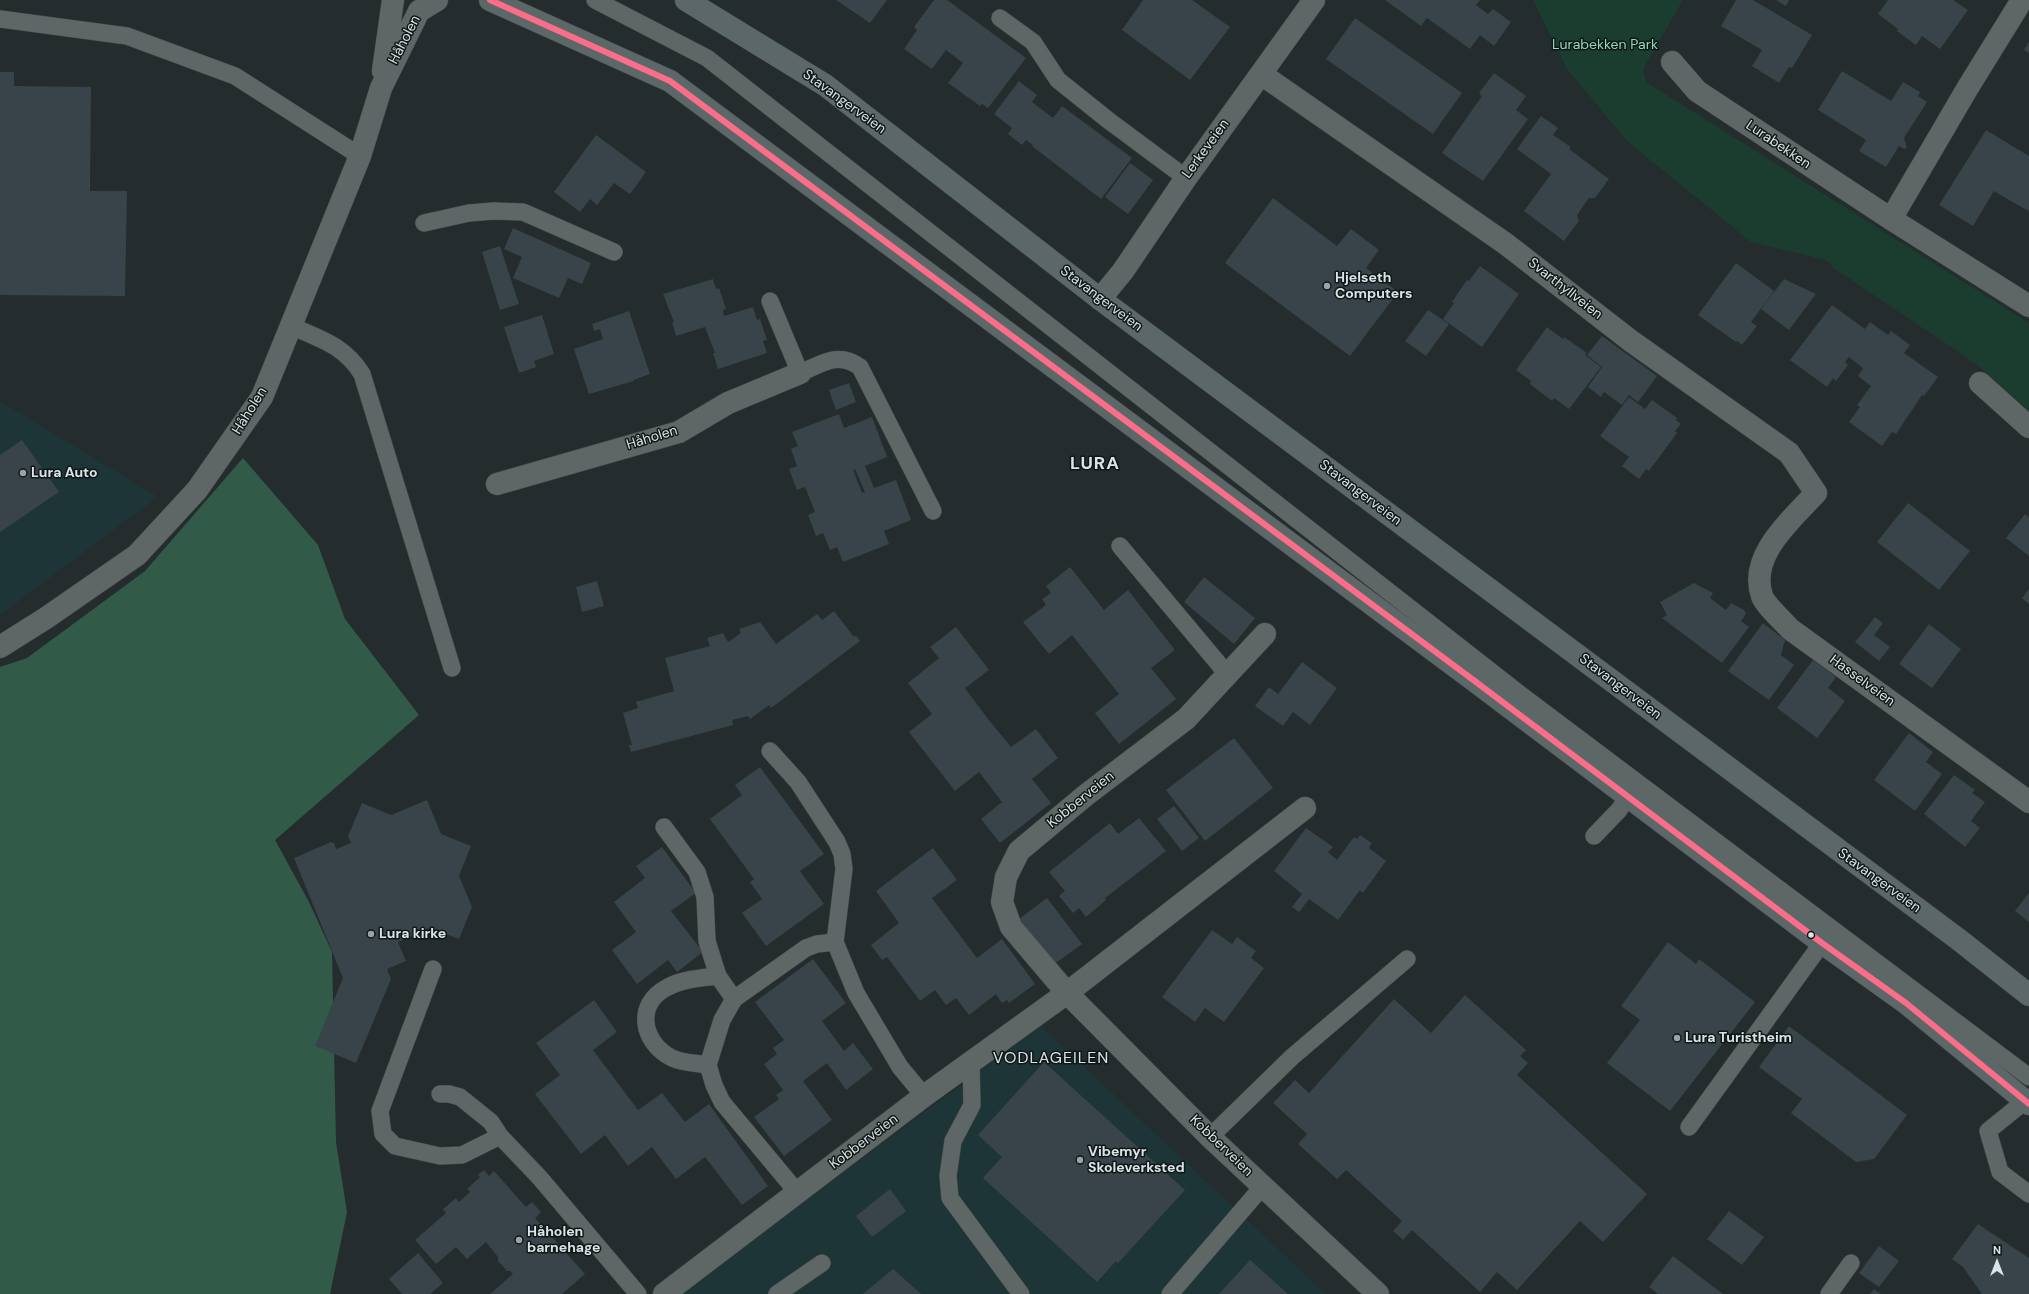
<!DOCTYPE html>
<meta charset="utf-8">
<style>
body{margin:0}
#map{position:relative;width:2029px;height:1294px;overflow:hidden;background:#242c2e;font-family:"DM Sans",sans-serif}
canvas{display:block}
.north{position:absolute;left:1977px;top:1242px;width:40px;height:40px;-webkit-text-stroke:3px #0f1617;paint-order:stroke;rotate:0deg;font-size:11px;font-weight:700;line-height:16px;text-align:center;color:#dae4e6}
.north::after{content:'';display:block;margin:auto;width:14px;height:18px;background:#dae4e6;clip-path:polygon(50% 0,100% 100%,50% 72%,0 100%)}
</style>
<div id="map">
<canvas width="2029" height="1294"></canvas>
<div class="north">N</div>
</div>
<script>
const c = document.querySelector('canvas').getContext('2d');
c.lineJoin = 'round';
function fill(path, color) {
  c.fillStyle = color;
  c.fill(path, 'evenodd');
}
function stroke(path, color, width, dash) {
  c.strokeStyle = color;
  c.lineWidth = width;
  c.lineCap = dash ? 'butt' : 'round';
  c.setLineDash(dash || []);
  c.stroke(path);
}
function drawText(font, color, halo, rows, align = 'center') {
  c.font = font + ' "DM Sans",sans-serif';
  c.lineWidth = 3;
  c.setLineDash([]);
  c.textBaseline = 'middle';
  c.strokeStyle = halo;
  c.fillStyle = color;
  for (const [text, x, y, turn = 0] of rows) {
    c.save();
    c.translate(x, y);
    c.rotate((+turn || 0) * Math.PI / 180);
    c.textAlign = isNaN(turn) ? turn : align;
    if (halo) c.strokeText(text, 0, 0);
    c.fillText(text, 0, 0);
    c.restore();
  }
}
fill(new Path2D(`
 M0,401L158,497L0,615Z
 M1041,1026L1326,1294H679Z`), '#1e3538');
fill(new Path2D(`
 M1533,0H1683L1643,69L1646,82L2029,323V411L1976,364L1832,267L1831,264L1826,260L1751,242L1627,141L1567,69Z`), '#1a3d2f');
fill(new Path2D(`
 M243,458L318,545L345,619L419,715L275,840L309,902L332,952L336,1142L347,1212L330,1294H0V667L27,658L145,571Z`), '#325a49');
fill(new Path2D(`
 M836,0H887L870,23Z
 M934,0H947L1026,58L988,108L982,104L980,106L948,83L963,63L946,50L932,69L904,49L917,30L914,27Z
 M1143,0H1192L1230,27L1190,80L1122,30Z
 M1385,0H1480L1476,5L1488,14L1493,9L1511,22L1494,46L1480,35L1470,49L1427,18L1421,26Z
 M1736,0H1753L1812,35L1792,68L1789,67L1779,83L1752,66L1762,50L1721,26Z
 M1776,0H1789L1786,6Z
 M1888,0H1953L1968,10L1940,49L1922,36L1916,45L1897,31L1898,29L1878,14Z
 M1355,18L1462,93L1433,134L1326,59Z
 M2029,42V53L2024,50Z
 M1842,71L1891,101L1903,82L1920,92L1918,96L1927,102L1904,138L1907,148L1904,149L1899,146L1886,167L1859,151L1866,140L1818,110Z
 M0,72H14V86L91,87L90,191H127L125,296L0,295Z
 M1494,73L1526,96L1516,110L1528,119L1483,181L1442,153L1482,96L1479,93Z
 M1019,81L1037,95L1032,102L1053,118L1062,106L1132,158L1101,199L1032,146L1033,145L1026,140L1022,145L1008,134L1012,128L994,114Z
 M1541,116L1558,128L1553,135L1571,147L1569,149L1609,179L1595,198H1589L1577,215L1579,221L1564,241L1524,211L1551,174L1517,149Z
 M1986,130L2029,156V210L2028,211L1994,191L1973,226L1939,205Z
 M596,135L646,172L630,194L614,183L597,205L590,199L580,212L554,192Z
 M1130,163L1153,180L1128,214L1105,197Z
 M1273,198L1337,246L1351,229L1379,250L1366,268L1398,292L1350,356L1225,263Z
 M513,228L591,263L582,284L568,278L559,298L513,278L522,257L504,249Z
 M500,246L519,304L500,310L482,252Z
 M1736,263L1774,291L1751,322L1757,326L1742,345L1737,341L1736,342L1698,315Z
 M1480,266L1519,294L1482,347L1443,319L1454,303L1452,302L1467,280L1469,281Z
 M713,279L716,289L719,288L726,309L723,310L724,316L753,307L757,320L760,319L767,340L763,341L767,353L718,369L713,353H715L705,327L676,336L672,322H674L663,294Z
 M1784,279L1816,294L1789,330L1761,309Z
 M1832,305L1865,329L1870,322L1888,335L1891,331L1910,345L1904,353L1938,377L1924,396L1922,395L1896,434L1892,432L1882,446L1849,422L1860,407L1857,405L1871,386L1858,376L1863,368L1849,357L1845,362L1848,365L1836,381L1833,378L1827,387L1790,360Z
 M1428,310L1449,324L1426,356L1405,341Z
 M629,311L650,374L633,380L634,381L589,394L574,349L603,339L600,329L594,331L592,324Z
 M542,315L554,354L534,361L536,367L519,373L504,327Z
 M1547,327L1563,339L1564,337L1587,353L1585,355L1601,367L1569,409L1554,398L1552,401L1530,384L1531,381L1516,370Z
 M1602,336L1657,376L1638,402L1629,395L1622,405L1604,392L1601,397L1588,387L1602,367L1587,355Z
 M849,383L856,402L836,410L829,390Z
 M1629,397L1645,409L1652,400L1677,418L1676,420L1681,424L1675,431L1677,433L1649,471L1646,469L1639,479L1622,466L1629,457L1600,436Z
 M839,414L844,428L872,417L887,457L865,466L874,488L896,480L911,520L884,531L889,544L843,562L837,547L830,550L823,533L816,536L808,515L815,512L805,487L797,490L789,469L797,466L791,449L798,446L792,432ZM855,469L865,492L862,493L853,470Z
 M22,440L59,492L0,532V455Z
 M1908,503L1970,551L1939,590L1877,542Z
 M2025,514L2029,517V556L2006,538Z
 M1070,567L1104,610L1128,590L1175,650L1151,668L1176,699L1119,744L1095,713L1119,694L1072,635L1049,654L1023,622L1046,605L1042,599L1051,593L1046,586Z
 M1204,577L1255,618L1234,644L1184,602Z
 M597,581L604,606L582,612L576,587Z
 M1694,583L1713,593L1710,598L1726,610L1731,603L1744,610L1746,614L1741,621L1749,627L1722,663L1662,618L1667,615L1660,602Z
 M2029,589V604L2022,598Z
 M834,611L854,637L856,636L860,641L771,708L769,705L750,719L748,716L732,720L733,725L631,752L629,745H632L623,713L638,708L636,702L674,691L665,658L710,646L707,638L723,633L728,642L741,633L739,629L760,622L776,644L817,614L822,620Z
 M1875,617L1883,623L1874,635L1890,647L1879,661L1855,642Z
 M1763,623L1785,640L1781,655L1794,665L1769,700L1728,671Z
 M1929,624L1961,649L1932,688L1899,664Z
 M956,627L989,670L965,688L988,719L1011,747L1036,729L1058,758L1032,779L1051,803L1000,843L981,819L1002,802L979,772L955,791L909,732L932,714L908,683L939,658L930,647Z
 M1813,660L1836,677L1828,688L1845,701L1817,738L1777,708Z
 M1302,662L1337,688L1310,725L1293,712L1283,726L1255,706L1269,687L1278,694Z
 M1909,733L1933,752L1926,762L1942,774L1915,811L1874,780Z
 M1234,738L1273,788L1205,841L1166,790Z
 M760,767L824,854L800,871L824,904L766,946L742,913L762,899L750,882L754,879L710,819L742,795L735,785Z
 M1954,775L1975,790L1972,793L1985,802L1971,821L1980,828L1965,847L1924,814Z
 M427,800L441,834L471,846L459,876L472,907L459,939L430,928L398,942L406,961L387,969L391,979L356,1063L315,1046L343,978L294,858L331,842L334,843L336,849L351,843L348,836L362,803L391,815Z
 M1174,806L1199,838L1182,851L1157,819Z
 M1139,818L1166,851L1105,898L1106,900L1086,917L1079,908L1073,913L1059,896L1065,891L1049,872L1110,823L1118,834Z
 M1306,828L1333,847L1328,852L1337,860L1354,837L1357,839L1360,835L1372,843L1369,848L1386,861L1363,893L1360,890L1338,920L1309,899L1299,912L1292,907L1302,894L1274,871Z
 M662,847L696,893L671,911L703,952L677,972L668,960L637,984L612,950L636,932L614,902L645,878L636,866Z
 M933,848L957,880L932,898L977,958L1002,939L1035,984L1009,1003L1007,1000L1002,1003L996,994L969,1015L956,998L946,1005L935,990L920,1001L887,957L882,960L871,945L899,923L876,891Z
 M2029,893V922L2015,911Z
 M1047,898L1082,944L1053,965L1019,919Z
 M1212,930L1232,944L1237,937L1256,951L1251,958L1264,968L1224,1022L1205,1008L1195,1022L1162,997Z
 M1668,942L1696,964L1699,959L1755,1002L1670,1111L1607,1063L1640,1020L1621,1006Z
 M813,959L846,1003L822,1021L844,1051L853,1043L873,1069L846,1090L827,1063L803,1081L832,1120L784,1156L754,1117L779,1099L776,1095L783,1090L764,1064L777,1054L773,1048L784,1040L755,1002Z
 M1465,995L1526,1050L1520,1056L1528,1063L1517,1075L1647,1194L1603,1242L1580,1221L1517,1290L1497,1272L1480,1292L1412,1230L1403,1240L1393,1231L1402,1221L1346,1170L1337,1179L1298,1144L1307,1134L1273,1103L1295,1080L1309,1093L1394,999L1431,1033Z
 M594,1000L617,1032L593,1050L638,1110L662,1093L685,1122L709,1104L768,1186L742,1205L705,1157L676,1179L652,1147L628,1166L605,1135L581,1154L535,1094L560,1075L536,1043Z
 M1789,1026L1907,1115L1874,1159L1856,1162L1791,1113L1802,1099L1759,1067Z
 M1044,1062L1185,1190L1118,1263L1116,1261L1097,1282L983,1178L1002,1157L978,1135Z
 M484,1170L489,1176L494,1171L526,1207L532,1202L541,1212L535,1218L585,1274L562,1294H490L513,1274L510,1271H507L498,1261V1257L486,1242L467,1259L456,1247L436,1264L415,1240L446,1213L443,1209L456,1198L459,1202L470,1192L467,1189L480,1177L478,1175Z
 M890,1189L906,1211L872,1237L856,1216Z
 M1729,1211L1764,1237L1742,1265L1707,1239Z
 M1978,1224L2029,1258V1294H1982L1963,1267L1952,1259Z
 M1879,1246L1899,1261L1879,1287L1859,1273Z
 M418,1253L443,1283L430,1294H402L389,1279Z
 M1673,1256L1723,1294H1658L1649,1287Z
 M1250,1260L1288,1294H1219Z
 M893,1269L921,1294H863Z
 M1874,1289L1881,1294H1870Z`), '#384449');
const service = new Path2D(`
 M595,0L707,58L1521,695L2029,1077
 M1000,18L1033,42L1058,80L1108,120L1186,178
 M0,19L127,36L235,76L360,156
 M424,223L469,213L494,211L523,212L614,252
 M770,301L800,373C822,364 838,351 860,367L933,511
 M291,326C320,339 344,345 362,374L452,668
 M1120,546L1228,675
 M770,751L798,782L837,842L842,854L844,869L835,942L856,993L900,1067L924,1096
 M664,827L697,872L705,897L707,941L718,976L734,999
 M1594,836L1619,810L1628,796
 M433,969L380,1111L383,1134L395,1146L440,1156L462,1155L500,1136
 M971,1063L972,1105L953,1141L948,1176L950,1198L1021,1294
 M708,1065C697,1063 682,1063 672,1058C642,1043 634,1004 668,987C683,979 701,978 718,976
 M440,1094H449L460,1097L491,1122L500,1136L540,1178L638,1294
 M2025,1101L1988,1131L2000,1172L2029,1194
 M1689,1127L1822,943
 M1210,1137L1292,1057L1407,959
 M797,1192L722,1102L714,1085L708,1065L722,1020L734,999L806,948L817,944L835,942
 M777,1294L822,1263
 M1170,1294L1263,1186
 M1829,1294L1851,1263`);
const minor = new Path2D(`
 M1672,62L1697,91L1891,219L2029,306
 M383,71L393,0
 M1261,74L1506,244L1631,341L1789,453L1816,493C1791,520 1748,556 1762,596C1765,605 1783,621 1790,629L2029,802
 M1891,219L1967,89L2022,0
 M1100,299L1123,271L1186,178L1314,0
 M1980,383L2029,427
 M497,484L679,432L728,403L800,373
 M1265,634L1186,719L1086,795L1019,851L1006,877L1002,902L1011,927L1067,993L1210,1137L1378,1294
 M0,647L46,618L137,555L197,490L262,397L360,156L381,88L419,11L437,0
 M664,1294L924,1096L1067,993L1305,808`);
const primary = new Path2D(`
 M490,0L670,81L1476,682L1822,943L1906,1003L2029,1104
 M686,0L825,85L1100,299L1958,939L2029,995`);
stroke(service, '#42494b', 18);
stroke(minor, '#42494b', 23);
stroke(primary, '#42494b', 23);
stroke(service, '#5e6765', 17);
stroke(minor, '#5e6765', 22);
stroke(primary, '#5c6867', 22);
stroke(new Path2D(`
 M490,0L670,81L1476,682L1822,943L1906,1003L2029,1104`), '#fb6d88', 6);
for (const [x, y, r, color] of [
 [1327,286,4,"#9aa4a6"],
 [23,473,4,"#9aa4a6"],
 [371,934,4,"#9aa4a6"],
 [1811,935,3.5,"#dae4e6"],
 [1677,1038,4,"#9aa4a6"],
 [1080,1160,4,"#9aa4a6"],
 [519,1240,4,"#9aa4a6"]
]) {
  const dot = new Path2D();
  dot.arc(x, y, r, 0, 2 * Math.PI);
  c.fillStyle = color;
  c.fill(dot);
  stroke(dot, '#0f1617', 1.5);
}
drawText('14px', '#dae4e6', '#0f1617', [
 ["Håholen",405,40,-63],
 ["Stavangerveien",844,102,36],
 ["Lurabekken",1778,145,34],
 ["Lerkeveien",1206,149,-54],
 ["Svarthyllveien",1565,289,38],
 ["Stavangerveien",1101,299,37],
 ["Håholen",250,411,-58],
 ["Håholen",652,438,-17],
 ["Stavangerveien",1360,493,37],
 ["Hasselveien",1862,681,36],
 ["Stavangerveien",1620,687,37],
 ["Kobberveien",1081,800,-39],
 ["Stavangerveien",1879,881,36],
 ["Kobberveien",864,1142,-37],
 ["Kobberveien",1221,1146,44]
]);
drawText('14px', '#90dbb8', '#0f1617', [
 ["Lurabekken Park",1605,45]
]);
drawText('bold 14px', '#dae4e6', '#0f1617', [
 ["Hjelseth",1335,278],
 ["Computers",1335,294],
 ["Lura Auto",31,473],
 ["Lura kirke",379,934],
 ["Lura Turistheim",1685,1038],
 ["Vibemyr",1088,1152],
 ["Skoleverksted",1088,1168],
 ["Håholen",527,1232],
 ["barnehage",527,1248]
], 'left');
c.letterSpacing = '1px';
drawText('16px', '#dae4e6', '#0f1617', [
 ["VODLAGEILEN",1051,1059]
]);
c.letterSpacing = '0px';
c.letterSpacing = '1px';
drawText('bold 18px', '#dae4e6', '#0f1617', [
 ["LURA",1095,464]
]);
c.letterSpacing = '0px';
</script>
